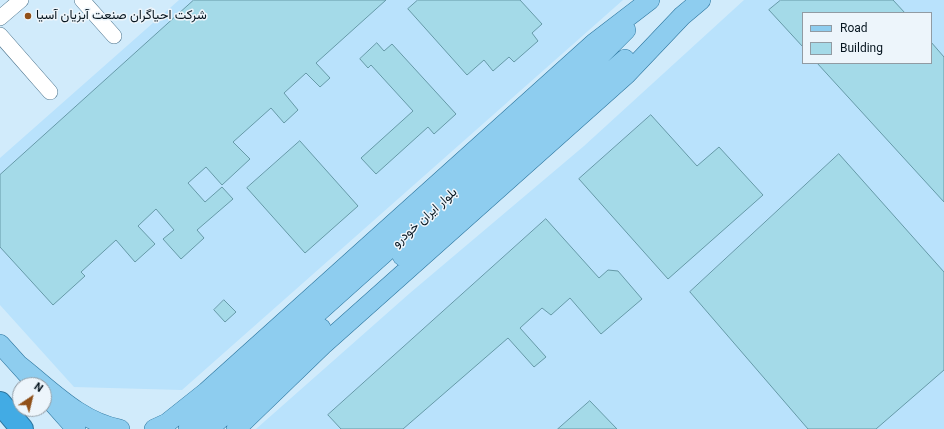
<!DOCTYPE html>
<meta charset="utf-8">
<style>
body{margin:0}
#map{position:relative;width:944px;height:429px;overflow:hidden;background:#d1ebfb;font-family:Roboto,sans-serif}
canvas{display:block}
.legend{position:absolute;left:802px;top:12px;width:130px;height:52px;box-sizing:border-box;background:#edf5fb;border:1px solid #919ba3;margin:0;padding:5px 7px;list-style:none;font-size:12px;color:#06151f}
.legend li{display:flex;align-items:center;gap:8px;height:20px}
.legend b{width:20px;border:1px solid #919ba3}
.north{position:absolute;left:12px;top:377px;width:40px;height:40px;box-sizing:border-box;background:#edf5fb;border:1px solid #919ba3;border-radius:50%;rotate:35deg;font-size:11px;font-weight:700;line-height:16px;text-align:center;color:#06151f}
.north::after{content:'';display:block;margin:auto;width:14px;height:18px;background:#905019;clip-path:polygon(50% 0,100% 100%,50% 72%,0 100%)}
</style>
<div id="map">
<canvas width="944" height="429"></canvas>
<ul class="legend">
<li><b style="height:5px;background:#8ecdef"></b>Road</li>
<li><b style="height:11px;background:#a4dae8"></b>Building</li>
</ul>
<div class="north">N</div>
</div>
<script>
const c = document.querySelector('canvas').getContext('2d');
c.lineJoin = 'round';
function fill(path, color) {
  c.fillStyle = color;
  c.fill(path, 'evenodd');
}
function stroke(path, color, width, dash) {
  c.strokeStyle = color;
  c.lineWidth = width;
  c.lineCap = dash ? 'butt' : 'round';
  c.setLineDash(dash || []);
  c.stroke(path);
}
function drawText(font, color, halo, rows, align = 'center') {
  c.font = font + ' Roboto,Vazirmatn,sans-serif';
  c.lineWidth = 3;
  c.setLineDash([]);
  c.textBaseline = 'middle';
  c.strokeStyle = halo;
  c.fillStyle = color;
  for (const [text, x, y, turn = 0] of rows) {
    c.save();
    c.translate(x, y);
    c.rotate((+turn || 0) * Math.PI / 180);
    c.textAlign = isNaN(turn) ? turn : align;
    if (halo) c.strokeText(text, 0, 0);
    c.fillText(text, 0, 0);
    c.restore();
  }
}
fill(new Path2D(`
 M179,0H623L182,390L74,387L0,305V158Z
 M744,0H944V429H256L410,293L584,146ZM803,13H931V63H803Z`), '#b9e2fc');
const building = new Path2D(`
 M194,0H386L316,63L330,78L320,87L306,73L284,93L298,110L284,123L271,108L233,142L250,159L222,185L206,167L188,183L205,202L222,187L233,199L197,230L204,238L181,259L163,239L174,230L156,209L138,226L155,244L135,262L116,240L81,272L85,276L53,305L0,247V175Z
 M418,0H520L542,24L532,33L538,41L514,62L509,57L493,71L484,60L467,75L408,9Z
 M781,0H893L905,13H803V47L769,10Z
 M931,42L944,57V202L817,63H931Z
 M377,43L384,51L392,44L456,114L434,134L428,127L376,174L361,158L413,111L371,65L368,68L360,59Z
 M651,115L697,166L719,147L763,195L668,279L579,179Z
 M300,141L358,206L305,253L247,188Z
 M839,154L944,272V370L876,429H808L690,292Z
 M546,219L599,278L608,270L618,271L642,299L601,334L570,298L551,315L542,308L520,328L546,357L534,367L508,338L403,429H341L328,415Z
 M224,300L236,312L225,322L214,310Z
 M590,401L617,429H558Z`);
fill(building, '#a4dae8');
stroke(building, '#669aa8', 1);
const minor = new Path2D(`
 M82,0L114,36
 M0,18L21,0
 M0,35L50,92`);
const major = new Path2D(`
 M402,256L625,59
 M0,344L27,374
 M19,365C50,389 80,422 120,429
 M53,403L76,429
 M154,429L167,423L206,392L594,43L650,0
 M188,429L561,95L626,30
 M209,429L321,328
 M236,429L323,345L626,75L682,16L701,0`);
const highway = new Path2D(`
 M0,403L22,429`);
stroke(minor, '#4b738c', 16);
stroke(major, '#2d769f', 20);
stroke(highway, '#2d769f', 24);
stroke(minor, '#fff', 15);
stroke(major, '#8ecdef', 19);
stroke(highway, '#42abe4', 22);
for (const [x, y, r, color] of [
 [28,16,4,"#905019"]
]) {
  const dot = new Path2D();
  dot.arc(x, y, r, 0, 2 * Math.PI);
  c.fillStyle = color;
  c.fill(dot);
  stroke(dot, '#edf5fb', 1.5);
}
drawText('13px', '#06151f', '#edf5fb', [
 ["شرکت احیاگران صنعت آبزیان آسیا",36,16]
], 'left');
drawText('13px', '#06151f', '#edf5fb', [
 ["بلوار ایران خودرو",425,218,-42]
]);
</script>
